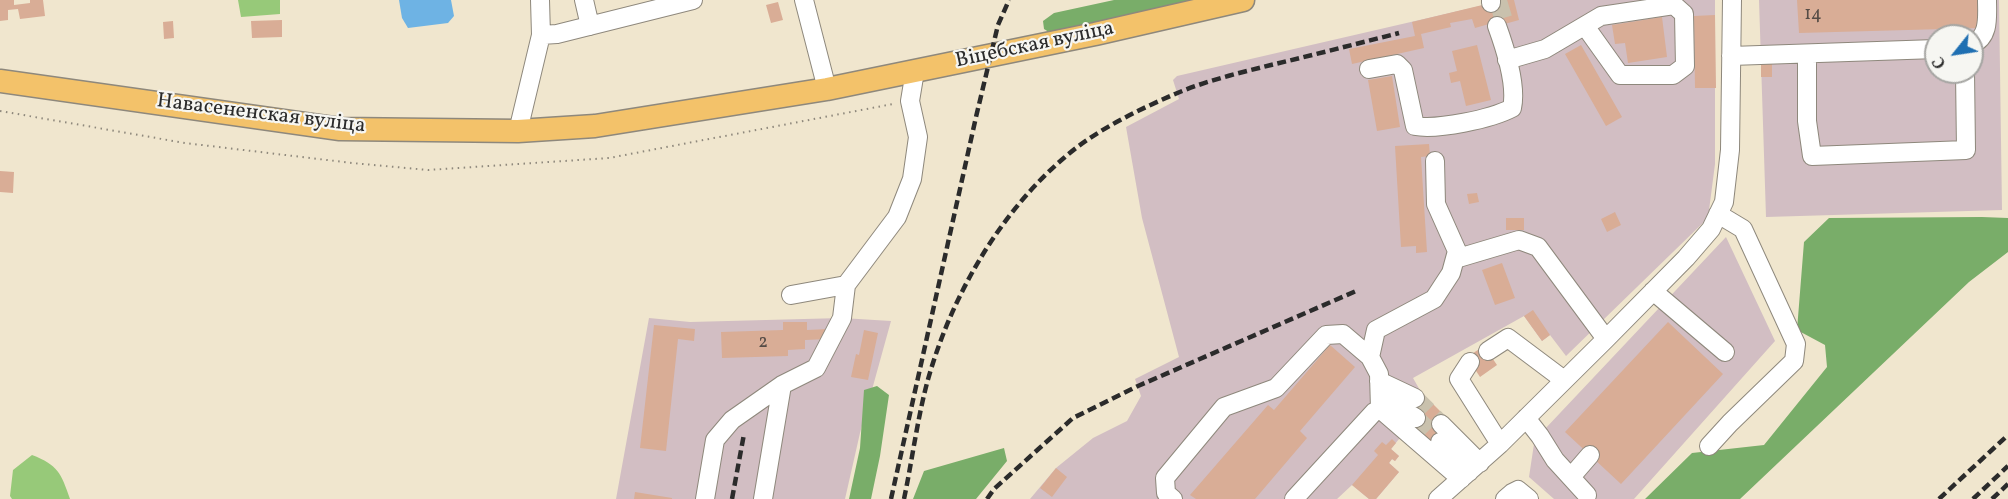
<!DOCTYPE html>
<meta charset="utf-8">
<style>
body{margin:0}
#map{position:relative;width:2008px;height:499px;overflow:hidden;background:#f0e6ce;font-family:Vollkorn,serif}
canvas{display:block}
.north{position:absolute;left:1924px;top:24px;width:60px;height:60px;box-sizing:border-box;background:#f6f6f2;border:2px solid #a5a5a2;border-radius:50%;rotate:240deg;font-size:16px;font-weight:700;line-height:24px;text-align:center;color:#2b2b2b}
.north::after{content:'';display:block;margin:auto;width:21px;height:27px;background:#1f6fb2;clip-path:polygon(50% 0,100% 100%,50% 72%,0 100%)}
</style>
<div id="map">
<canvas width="2008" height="499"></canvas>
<div class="north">С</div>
</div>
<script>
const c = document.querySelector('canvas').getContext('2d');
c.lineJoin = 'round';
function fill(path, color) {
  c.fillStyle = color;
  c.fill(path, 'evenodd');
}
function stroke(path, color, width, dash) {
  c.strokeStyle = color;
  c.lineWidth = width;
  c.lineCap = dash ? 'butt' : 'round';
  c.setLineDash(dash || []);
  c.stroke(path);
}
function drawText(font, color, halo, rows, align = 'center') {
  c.font = font + ' Vollkorn,serif';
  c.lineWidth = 4.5;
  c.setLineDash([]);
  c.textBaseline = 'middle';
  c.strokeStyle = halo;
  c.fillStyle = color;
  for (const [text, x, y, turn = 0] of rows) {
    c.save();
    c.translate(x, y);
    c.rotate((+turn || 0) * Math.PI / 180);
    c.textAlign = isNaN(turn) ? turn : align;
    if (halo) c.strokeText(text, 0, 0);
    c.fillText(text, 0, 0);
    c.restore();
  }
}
fill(new Path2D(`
 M1506,0H1715V164L1708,218L1566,356L1550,335L1542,341L1524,316L1413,378L1421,392L1411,424L1391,449L1399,456L1395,461L1392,459L1389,463L1399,472L1376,499H1369L1352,485L1337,499H1030L1056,468L1093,438L1127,421L1141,396L1135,379L1179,357L1142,218L1126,127L1179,99L1173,80L1177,76Z
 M1759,0H1999L2002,210L1766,217ZM1936,36H1972V72H1936Z
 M1726,237L1775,341L1634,499H1554L1529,477L1534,444L1544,430Z
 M649,318L690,322L842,318L891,321L860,433L845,499H616Z`), '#d2bec3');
fill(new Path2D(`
 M238,0H280V14L241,17Z
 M32,455C58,465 61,473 70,499H12L10,496L13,470Z`), '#97c979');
fill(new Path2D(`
 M1114,0H1205L1052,34L1044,29L1043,21L1054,13Z
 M1982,217L2008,218V252L1969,282L1740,499H1645L1692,453L1764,445L1827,367L1825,345L1797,330L1804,242L1829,218Z
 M877,386L889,395L880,456L871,499H849L860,448L864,390Z
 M1004,448L1007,461L976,499H913L924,471Z`), '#79ad69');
fill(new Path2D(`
 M399,0H451L454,16L448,23L408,28L402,18Z`), '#6eb3e4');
fill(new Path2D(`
 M0,0H14V5L30,3V0H43L45,16L20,19L18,9L8,10V20L0,21Z
 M1503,0H1514L1519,20L1490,28L1489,24L1475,28L1472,19L1450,23L1451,27L1421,34L1424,48L1352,64L1349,49L1415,36L1412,22Z
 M1797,0H1979L1980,28L1799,33Z
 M778,2L783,20L771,23L766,5Z
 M1715,15L1716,88H1695L1694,16Z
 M1662,17L1667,57L1628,63L1625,43L1615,44L1612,25Z
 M282,20V37L252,38L251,21Z
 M173,21L174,38L164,39L163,22Z
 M1477,45L1491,100L1466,106L1460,81L1451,83L1449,73L1457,71L1452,51Z
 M1581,45L1622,117L1606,126L1565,54Z
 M1761,64H1772V77H1761Z
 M1392,76L1400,127L1377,131L1368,80Z
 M1429,144L1430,156L1421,157L1427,252L1416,253V246L1401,247L1395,146Z
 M0,171L14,172L13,193L0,192Z
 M1477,193L1479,202L1469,204L1467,194Z
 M1615,212L1621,225L1607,232L1601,219Z
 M1506,218H1524V230H1506Z
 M1502,263L1515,298L1495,305L1482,270Z
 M1533,310L1550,335L1542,341L1524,316Z
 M783,322H807V330L828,329V339L805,340V349L788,350V356L722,358L721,332L783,330Z
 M1668,322L1723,374L1621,484L1565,432Z
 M654,325L695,329L694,341L678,339L666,451L640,448Z
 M864,330L878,333L868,380L851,377L856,354L859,355Z
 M1330,345L1355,367L1300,431L1307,438L1255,499H1196L1190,495L1268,405L1274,410Z
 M1484,346L1497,365L1480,377L1467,357Z
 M1421,392L1447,418L1445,437L1435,447L1411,424L1410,403Z
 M1392,439L1396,443L1391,449L1399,456L1395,461L1392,459L1389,463L1399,472L1376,499H1369L1352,485L1378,455L1374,451L1382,442L1386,445Z
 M1056,468L1067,477L1052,497L1040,488Z
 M635,492L672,498V499H634Z`), '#d9ad96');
stroke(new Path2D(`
 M1498,1L1505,24
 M1415,398L1441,424
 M1416,418L1440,442`), '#c9c1ad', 18, [18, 9]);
const minor = new Path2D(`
 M584,0L590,26
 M804,0L827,89
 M1491,3V0
 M541,35L557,34L693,0
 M1972,44C1990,37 1987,16 1987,0
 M1807,54V121L1812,156L1966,150L1965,72
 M1731,56L1936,49
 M1507,60L1545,49L1601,16L1674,5L1684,14L1685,66L1673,75H1620L1585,26
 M1369,69L1397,64L1403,70L1415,126C1438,130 1491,119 1512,108C1517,86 1505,48 1497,26
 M518,131L541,35L540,0
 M1455,259L1519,240L1538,247L1606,339
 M1653,291L1725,352
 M791,295L846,285
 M1488,351L1508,338L1564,380
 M1370,357L1376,330L1434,299L1451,273L1457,251L1436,204L1435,161
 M1470,362L1459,379L1500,444
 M1379,381L1415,398
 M1380,396L1416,418
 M1526,418L1540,436L1555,460L1587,495
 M1441,424L1480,463
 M1440,442L1469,472
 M1709,446L1730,423L1794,361L1796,344L1743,229L1718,214
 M1571,477L1590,455
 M705,499L715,440L732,420L782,385L816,368L842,318L846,285L897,217L912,179L918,137L910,101L915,71
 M763,499L782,385
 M1173,499L1166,493L1165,478L1224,407L1276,388L1326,335L1343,334L1370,357L1379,374L1380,409
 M1294,499L1374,412L1380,409L1461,479
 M1438,499L1500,444L1606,339L1686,258L1711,229L1724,202L1730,150L1732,0
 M1505,499L1512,493L1518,490L1529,499`);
const major = new Path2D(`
 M0,81L340,129L518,131L595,126L827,89L1095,34L1243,0`);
stroke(minor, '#8e887c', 20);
stroke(major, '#8e887c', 25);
stroke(new Path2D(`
 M0,111L185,143L352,163L428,170L609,158L893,104`), '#8e887c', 2, [1.5, 4.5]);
stroke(minor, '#fff', 18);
stroke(major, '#f3c26a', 22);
stroke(new Path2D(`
 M732,499L744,434
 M891,499L976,117L998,25L1009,0
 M904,499C912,461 917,421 927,383C950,299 998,214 1065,157C1096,130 1138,110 1175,94C1205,81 1239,73 1271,65C1313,55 1356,44 1399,33
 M987,499L994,489L1073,418L1138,386L1356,291
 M1939,499L2008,435
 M1973,499L2008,466
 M1992,499L2008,484`), '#2b2b2b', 4.5, [9, 4.5]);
drawText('18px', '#564c46', null, [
 ["14",1813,16],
 ["2",763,344]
]);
drawText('21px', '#2b2b2b', '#f6f6f2', [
 ["Віцебская вуліца",1035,46,-12],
 ["Навасененская вуліца",261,115,7]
]);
</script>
